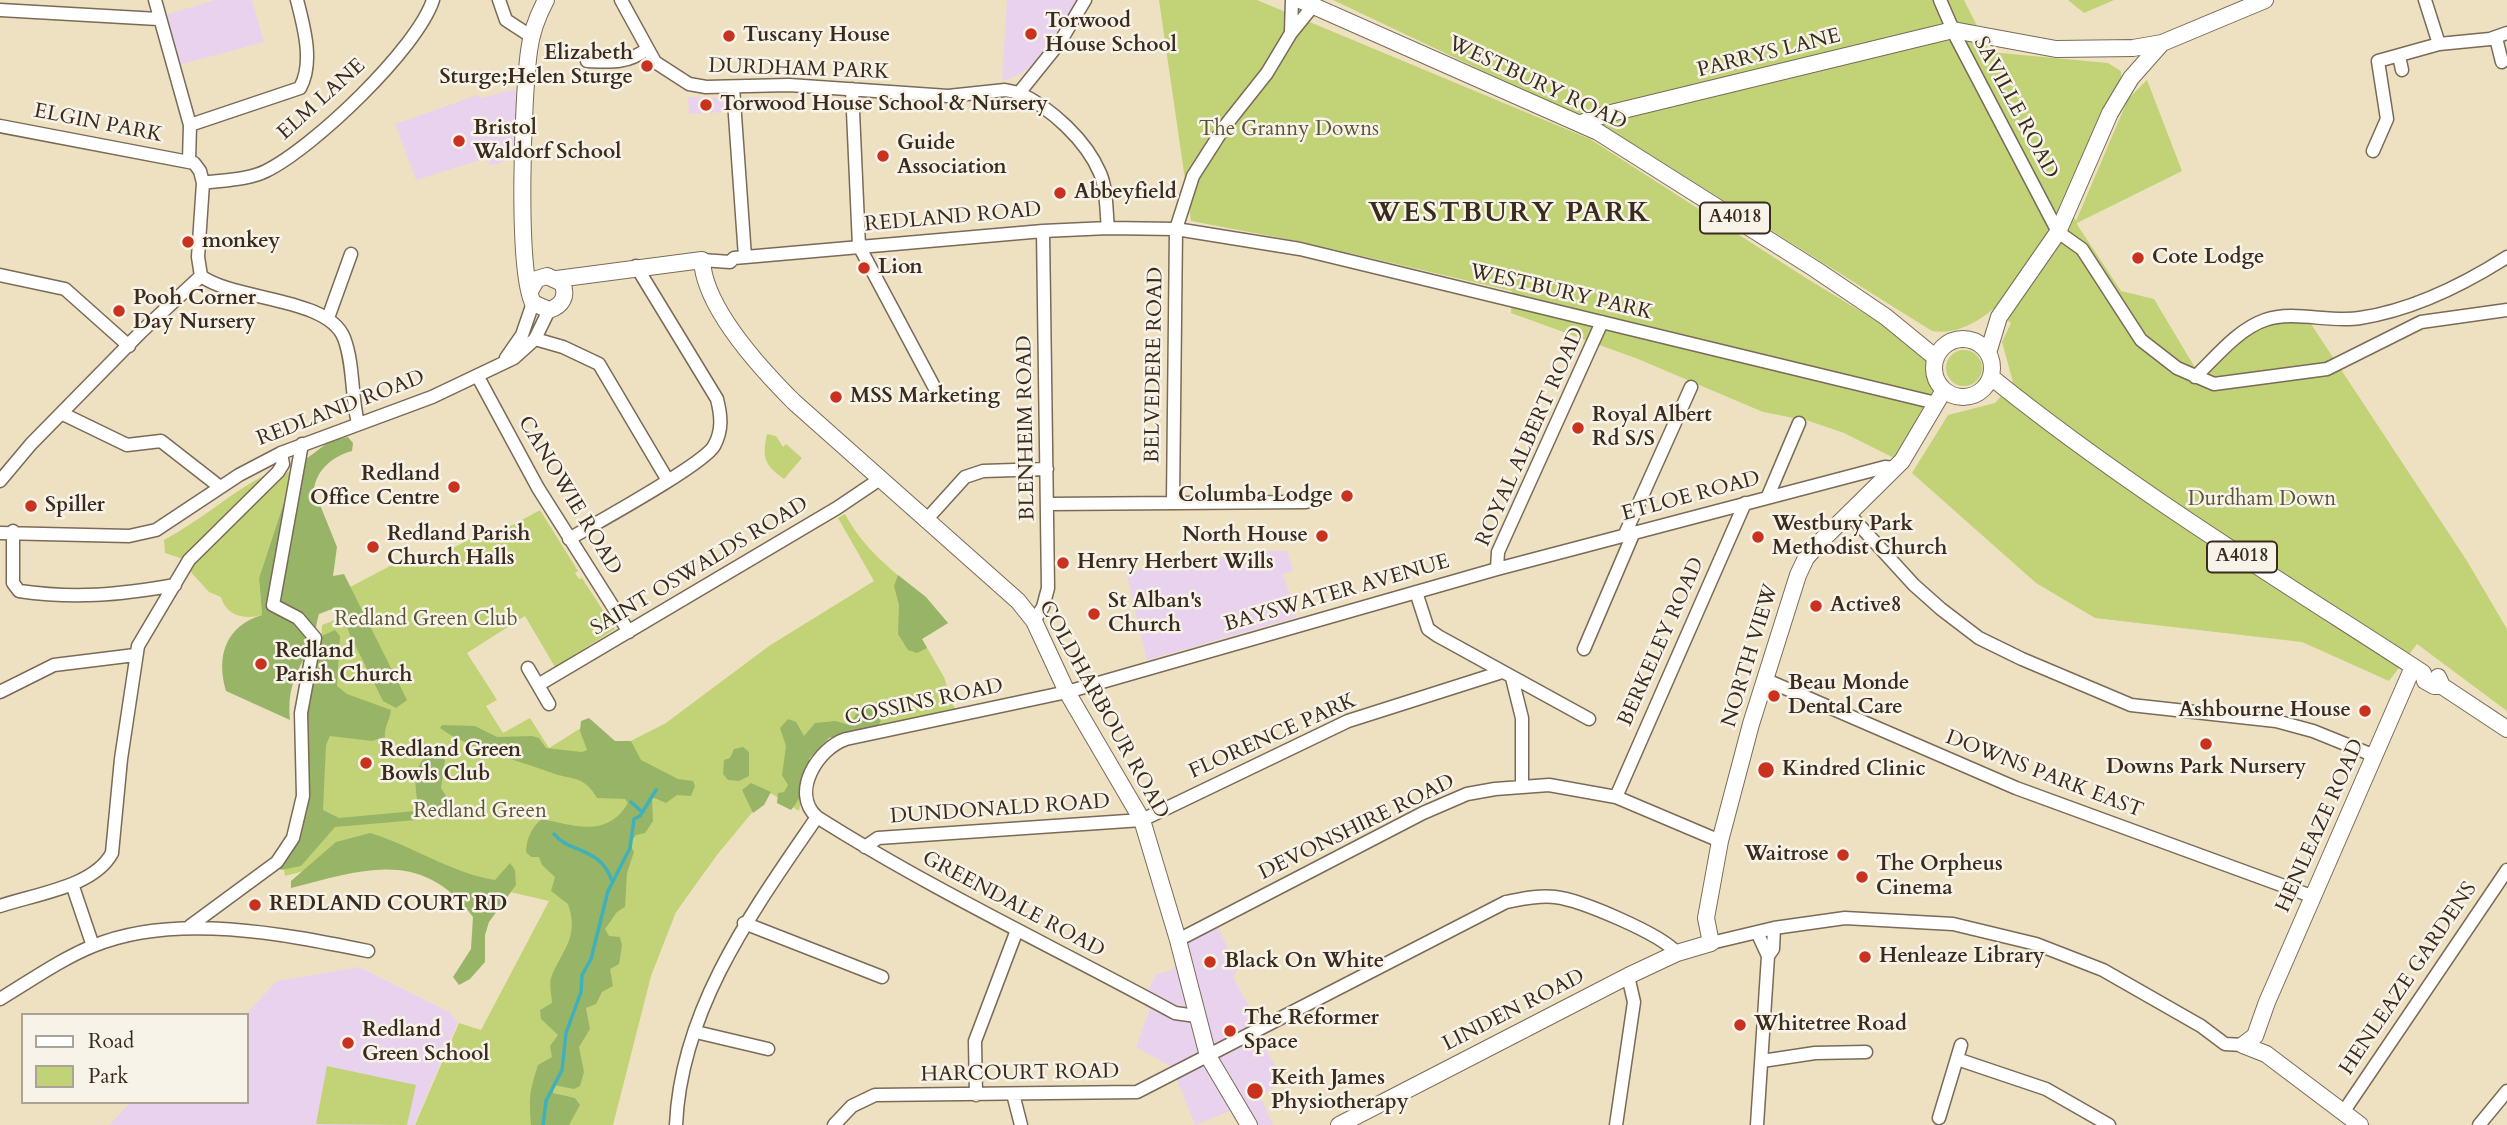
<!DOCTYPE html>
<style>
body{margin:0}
#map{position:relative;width:2507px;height:1125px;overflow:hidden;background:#eee1c2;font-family:Cardo,serif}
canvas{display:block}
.legend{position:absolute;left:21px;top:1013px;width:228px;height:91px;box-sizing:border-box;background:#f7f3e8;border:2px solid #aca397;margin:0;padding:9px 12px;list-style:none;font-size:21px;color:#3b2a1e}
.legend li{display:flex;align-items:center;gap:14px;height:35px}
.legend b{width:35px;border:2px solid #aca397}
</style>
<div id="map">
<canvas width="2507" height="1125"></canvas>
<ul class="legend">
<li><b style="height:9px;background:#fff"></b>Road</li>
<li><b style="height:19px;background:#c1d376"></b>Park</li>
</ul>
</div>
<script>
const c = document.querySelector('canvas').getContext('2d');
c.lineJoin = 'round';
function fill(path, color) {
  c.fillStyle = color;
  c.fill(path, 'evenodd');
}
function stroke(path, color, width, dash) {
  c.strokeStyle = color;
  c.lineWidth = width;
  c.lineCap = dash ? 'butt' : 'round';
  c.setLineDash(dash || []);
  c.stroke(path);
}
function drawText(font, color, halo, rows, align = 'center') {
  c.font = font + ' Cardo,serif';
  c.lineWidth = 5;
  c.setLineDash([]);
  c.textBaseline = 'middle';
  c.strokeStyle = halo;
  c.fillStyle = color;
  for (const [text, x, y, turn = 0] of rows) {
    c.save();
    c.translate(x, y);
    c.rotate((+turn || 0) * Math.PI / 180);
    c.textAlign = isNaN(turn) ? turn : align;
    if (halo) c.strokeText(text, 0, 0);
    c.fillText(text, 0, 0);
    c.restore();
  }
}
fill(new Path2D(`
 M215,0H252L264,42L179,65L165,15Z
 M1007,0H1078L1035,63L1019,75L1002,81Z
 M515,89L519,110L515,158L490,166L487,158L416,180L395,124L469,98L479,95L481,98Z
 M688,97L723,98L724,112L689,114Z
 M1241,551H1287L1293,571L1283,574L1297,617L1147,660L1126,572L1192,559L1240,556Z
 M1217,926L1238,969L1233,977L1257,1022L1251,1026L1285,1081L1260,1096L1273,1125H1241L1232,1110L1195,1125L1172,1067L1136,1047L1150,1009L1142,1003L1156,974L1172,970L1189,941Z
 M359,967L449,1012L458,1022L414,1125H109L131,1102H247L245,1015L277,981Z`), '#e9d2ed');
fill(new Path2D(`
 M1159,0H1257L1590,139L1806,278L1929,353L1939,399L1894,458L1844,433L1809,421L1763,412L1638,359L1511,313L1512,291L1302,242L1191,221Z
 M1333,0H1964L1990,52L2108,63L2121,71V78L2064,198L2076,221L2128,99L2147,80L2182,171L2077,223L2078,226L2121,291L2154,299L2200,376C2240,341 2255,317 2311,324L2467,561L2507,629V711L2417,644L2389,681L2302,642L2095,618L2036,583L1912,473L1948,415L1995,403L2013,382L2002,342L2011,323L1993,309C1977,323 1954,335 1932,331L1622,137Z
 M2068,0H2114L2084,13Z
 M1946 368a18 18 0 1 1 36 0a18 18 0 1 1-36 0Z
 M767,434L776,436L783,447L786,444L802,458L784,479C764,465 762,457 767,434Z
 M290,471L289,487L259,578L262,615C245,620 226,616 221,597L209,592L188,569L280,477Z
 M271,472L183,559L165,553L164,540C202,520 232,491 271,472Z
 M540,510L578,571L575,573L579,579L582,578L615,629L555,667L525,616L467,653L497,700L486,706L503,733L530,718L549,748L592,721L611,751L666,723L769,646L874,581L838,518L845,514C871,563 913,581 948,623L922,639L944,677L955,710L828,735L811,752L799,811L769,792L717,855L676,912L651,976L613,1125H415L459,1023L481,1030L549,901L419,871L341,861L285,876L283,863L311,795L322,625L360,610L350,587L411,555L418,567L481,533L513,525Z
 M327,1066L416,1085L407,1125L316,1124Z`), '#c1d376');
fill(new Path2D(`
 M348,437L353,443L352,451C333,456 316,470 314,490L337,547L333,576L344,574L407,700L396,708L383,701L349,633L344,613L332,609L319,614C316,623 316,633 312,641C298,673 287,683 290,720L226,691C216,657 225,626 262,615L259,578L289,487L290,471L330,441Z
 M898,575L926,597L948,623L922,639L927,648L917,653L908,650L898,634L899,605L894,586Z
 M335,630L340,636L337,686L347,694L391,710C390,720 384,727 385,737L372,741L330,736L326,745L323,810L339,818L415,811L419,815L416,820L335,827L301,866L281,870L278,866C294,828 325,781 300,742L317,638Z
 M870,703L876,705L883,715L878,727L829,738L809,759C812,777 802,797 791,810L777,803L778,793L784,792L788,785L782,775L786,746L780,728L788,719L796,722L804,736L815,723L836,721L849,725L861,707Z
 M589,718L615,741H631L641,760L678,779L693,781L695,786L691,796L677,795L666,803L652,797L653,821L645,833L636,835L629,843L634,852L627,873L625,907L617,912L605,929L609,936L620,937L622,946L619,964L610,969L613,986L602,992L596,1004L586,1008L590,1029L579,1047L584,1072L580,1086L574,1089L554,1085L553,1093L575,1098L580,1105L569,1125H531C529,1097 529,1093 538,1065L552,1057L550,1046L558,1035L541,1019L540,1010L552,1003C552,995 548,983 552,975C564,948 579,936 568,904L551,891L555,877L542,865L539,857H531L526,852C526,840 532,826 542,819C573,825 607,839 628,803L625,799L597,798C584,775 572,780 552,773C521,761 466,748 440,728L442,725L475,726L497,737L532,736L539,738L546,748L582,752L587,750L580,731L581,721Z
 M743,747L749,752V776L739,781L728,780L723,774L724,760L730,758L734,749Z
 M432,753L439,754L445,760L441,788L453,807L440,812L418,803C414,785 413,762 432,753Z
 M751,783L771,792L764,805L753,813L742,790Z
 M370,833C413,846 451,873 495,880L510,863L515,870L516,885L489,922L485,935V962L470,979L459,985L453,977L471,949L473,917C422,847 362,870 291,888V881L336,842Z`), '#98b567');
stroke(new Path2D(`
 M631,802L641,811
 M554,834C570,854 600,846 612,881
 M543,1125L546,1101L562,1070L566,1033L581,992L582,975L591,959L608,891L630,848L634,819L640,816L656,790`), '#40b0ba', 3.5);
const minor = new Path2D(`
 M155,0L190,125L189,161
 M499,0L506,20L532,37
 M621,0L655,62L689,84L706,87L789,85L948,96L1005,90L1019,93L1060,42L1085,0
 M1940,0L1957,39L2058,232L2082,249L2141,340L2177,368L2214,384L2327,369L2421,322L2507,310
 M2425,0L2439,44
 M0,10L158,19
 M1291,32L1292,0
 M2496,38L2502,62
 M2399,56L2402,70
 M587,61C611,62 627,64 647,49
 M733,87L745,257
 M852,89L859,246L939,396
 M1019,93C1051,108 1086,140 1100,173C1107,189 1106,210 1108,228
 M190,125L300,88C314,63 304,27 297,0
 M0,126L194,163L200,171L203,183L198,257L201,276
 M2373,151L2387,119L2378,61L2439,44L2490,39L2507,33
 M203,183C223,180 248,180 266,171C313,148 417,49 433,0
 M702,260L730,262L734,258L1043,231L1108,228L1176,229L1300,249L1936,403
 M0,275L65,289L129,346
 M201,276C235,301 328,297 344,338C354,364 351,396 358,423
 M328,318L351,254
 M535,339L563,347L599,364L667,479
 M506,358L522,335L533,303
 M478,377L538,488L629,632
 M2195,377C2215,358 2238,329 2265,320C2294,310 2330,323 2360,318C2413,310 2463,285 2507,257
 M63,414L127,445L161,441L220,487
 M0,481L31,444L142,331L201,276
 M1768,496L1799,423
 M1173,501L1176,229L1193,176L1225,126L1267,73L1291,33L1313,6
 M1048,504L1306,502
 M1850,515L1914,585L1941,609L1979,638L2022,659L2131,705L2276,721L2313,731L2375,756
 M927,519L965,477L983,471L1047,469
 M13,531V583L19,591C75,599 118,595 175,585
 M0,533L129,536L156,530L239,475L281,453L432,397L514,358L535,339L549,310
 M1625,534L1691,387
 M569,539C596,523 703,465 714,446C723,430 721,415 717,399L636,266
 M1497,569L1498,552L1602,322
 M1416,592L1428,629L1438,636L1589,719
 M1034,621L1043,607L1048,588L1043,231
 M1584,649L1634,532
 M528,668L549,704
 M1512,678L1522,718V785
 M1764,679L2016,788L2314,897
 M538,685L837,508L880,479
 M0,692L54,665L135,655
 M1616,797L1745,503
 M865,847L878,838L1142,820L1348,721L1502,672
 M72,884L93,946
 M0,906C35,894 94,887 112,853L121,759L138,646L189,560L278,472L283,464L281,453
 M744,923L882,977
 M190,926L277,862L293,838L303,796L301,713L315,638L298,618L273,605L302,444
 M1757,932L1768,956
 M1178,940L1423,813L1467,794L1495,789L1549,785L1616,797L1720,841
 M1711,943L1774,928L1845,918L1953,924L2036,944L2103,970L2201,1026L2225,1044L2243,1045
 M0,999C30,981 61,959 93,946C175,912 284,934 368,951
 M1196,1016L1175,1013C1056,948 932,890 817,817C790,793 818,748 846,739L1067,692L1497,569L1885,467L1896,468
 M696,1032L768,1049
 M1957,1059L2046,1089L2109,1125
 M1762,1061L1815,1053L1866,1052
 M1013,1094L1021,1125
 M976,1095L975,1041L1017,930
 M2344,1111L2507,870
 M1939,1118L1961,1045
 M676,1125C681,1008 754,909 817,817
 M834,1125L852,1106L875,1095L1137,1092L1506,902C1522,899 1539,895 1555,897C1581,900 1661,934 1677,953
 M1616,1125L1634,1002L1628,976
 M1757,1125L1768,956L1773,949L1774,928
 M2479,1125L2507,1091`);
const major = new Path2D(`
 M1300,0L1598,132L1815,269L1886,317L1936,358
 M1581,123L1607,114L1953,30L2056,49L2133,48L2162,43L2265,0
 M557,279L702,260C704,308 762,370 794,402L1018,601L1034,621L1067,692L1142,820L1178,940L1208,1056L1249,1125
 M530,291L537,279L547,276L562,283C568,296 562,306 549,310L533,303C516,267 523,96 529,51C531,34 538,15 546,0
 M1934 368a29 29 0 1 1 58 0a29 29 0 1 1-58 0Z
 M1988,353L1999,317L2058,232L2110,113L2131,78L2162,43
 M1991,377C2127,487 2277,578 2423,673L2425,681L2434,686H2442
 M2438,677L2442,686L2507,729
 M2243,1045L2255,1036L2267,1002L2413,667
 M2243,1045L2266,1054L2360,1125
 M1339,1125L1628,976L1677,953L1711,943L1706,918L1720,841L1751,724L1798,575L1806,558L1819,543L1902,461L1944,390`);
stroke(minor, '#7a6a57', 15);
stroke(major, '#7a6a57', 18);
stroke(minor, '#fff', 12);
stroke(major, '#fff', 16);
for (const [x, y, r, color] of [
 [1031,34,7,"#c8321e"],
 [729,36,7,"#c8321e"],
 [647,66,7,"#c8321e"],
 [706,105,7,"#c8321e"],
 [459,141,7,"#c8321e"],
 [883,156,7,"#c8321e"],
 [1060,193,7,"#c8321e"],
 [188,242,7,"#c8321e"],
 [2138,258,7,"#c8321e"],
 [864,268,7,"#c8321e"],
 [119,311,7,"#c8321e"],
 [836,397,7,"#c8321e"],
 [1578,428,7,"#c8321e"],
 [454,487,7,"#c8321e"],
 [1347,496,7,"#c8321e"],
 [31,506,7,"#c8321e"],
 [1322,536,7,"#c8321e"],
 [1758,537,7,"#c8321e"],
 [373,547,7,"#c8321e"],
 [1063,563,7,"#c8321e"],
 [1816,606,7,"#c8321e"],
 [1094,614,7,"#c8321e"],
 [261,664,7,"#c8321e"],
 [1774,696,7,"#c8321e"],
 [2365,711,7,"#c8321e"],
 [2206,744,7,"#c8321e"],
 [366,763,7,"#c8321e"],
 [1766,770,9,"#c8321e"],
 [1843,855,7,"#c8321e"],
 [1862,877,7,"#c8321e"],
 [255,905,7,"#c8321e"],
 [1865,957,7,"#c8321e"],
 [1210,962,7,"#c8321e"],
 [1740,1025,7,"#c8321e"],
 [1230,1031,7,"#c8321e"],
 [348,1043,7,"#c8321e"],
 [1255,1091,9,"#c8321e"]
]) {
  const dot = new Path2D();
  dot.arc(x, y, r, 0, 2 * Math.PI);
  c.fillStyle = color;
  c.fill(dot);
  stroke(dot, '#f7f3e8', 2.5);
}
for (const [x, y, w] of [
 [1735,218,70],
 [2242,557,70]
]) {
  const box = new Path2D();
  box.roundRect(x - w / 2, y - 15.5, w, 31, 5);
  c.fillStyle = '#f7f3e8';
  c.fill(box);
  stroke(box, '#3b2a1e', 2);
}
drawText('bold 19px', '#3b2a1e', null, [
 ["A4018",1735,218],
 ["A4018",2242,557]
]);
drawText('bold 21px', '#3b2a1e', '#f7f3e8', [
 ["Torwood",1045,22],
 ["House School",1045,46],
 ["Tuscany House",743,36],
 ["Elizabeth",633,54,"right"],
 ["Sturge;Helen Sturge",633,78,"right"],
 ["Torwood House School & Nursery",720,105],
 ["Bristol",473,129],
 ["Waldorf School",473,153],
 ["Guide",897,144],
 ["Association",897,168],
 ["Abbeyfield",1074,193],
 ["monkey",202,242],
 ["Cote Lodge",2152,258],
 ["Lion",878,268],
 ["Pooh Corner",133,299],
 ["Day Nursery",133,323],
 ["MSS Marketing",850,397],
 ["Royal Albert",1592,416],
 ["Rd S/S",1592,440],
 ["Redland",440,475,"right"],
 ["Office Centre",440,499,"right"],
 ["Columba Lodge",1333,496,"right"],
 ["Spiller",45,506],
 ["Westbury Park",1772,525],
 ["Methodist Church",1772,549],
 ["Redland Parish",387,535],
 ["Church Halls",387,559],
 ["North House",1308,536,"right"],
 ["Henry Herbert Wills",1077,563],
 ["St Alban's",1108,602],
 ["Church",1108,626],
 ["Active8",1830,606],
 ["Redland",275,652],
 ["Parish Church",275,676],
 ["Beau Monde",1788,684],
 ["Dental Care",1788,708],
 ["Ashbourne House",2351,711,"right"],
 ["Redland Green",380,751],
 ["Bowls Club",380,775],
 ["Downs Park Nursery",2206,768,"center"],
 ["Kindred Clinic",1782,770],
 ["Waitrose",1829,855,"right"],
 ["The Orpheus",1876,865],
 ["Cinema",1876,889],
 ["REDLAND COURT RD",269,905],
 ["Henleaze Library",1879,957],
 ["Black On White",1224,962],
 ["The Reformer",1244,1019],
 ["Space",1244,1043],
 ["Whitetree Road",1754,1025],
 ["Redland",362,1031],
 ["Green School",362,1055],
 ["Keith James",1271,1079],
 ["Physiotherapy",1271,1103]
], 'left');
drawText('21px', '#3b2a1e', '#f7f3e8', [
 ["PARRYS LANE",1769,54,-14],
 ["DURDHAM PARK",799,70,2],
 ["WESTBURY ROAD",1537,84,25],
 ["ELM LANE",322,100,-42],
 ["SAVILLE ROAD",2015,108,62],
 ["ELGIN PARK",98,124,11],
 ["REDLAND ROAD",953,218,-5],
 ["WESTBURY PARK",1561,293,13],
 ["BELVEDERE ROAD",1155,365,-89],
 ["REDLAND ROAD",341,409,-21],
 ["BLENHEIM ROAD",1027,428,-91],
 ["ROYAL ALBERT ROAD",1531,437,-66],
 ["CANOWIE ROAD",569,496,59],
 ["ETLOE ROAD",1691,497,-15],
 ["SAINT OSWALDS ROAD",700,567,-31],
 ["BAYSWATER AVENUE",1337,594,-16],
 ["BERKELEY ROAD",1662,642,-66],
 ["NORTH VIEW",1751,656,-73],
 ["COSSINS ROAD",924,703,-12],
 ["COLDHARBOUR ROAD",1103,710,61],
 ["FLORENCE PARK",1273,737,-24],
 ["DOWNS PARK EAST",2044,775,21],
 ["DUNDONALD ROAD",1000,810,-4],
 ["HENLEAZE ROAD",2321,826,-66],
 ["DEVONSHIRE ROAD",1357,828,-26],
 ["GREENDALE ROAD",1013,905,28],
 ["HENLEAZE GARDENS",2409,979,-56],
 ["LINDEN ROAD",1514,1011,-27],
 ["HARCOURT ROAD",1020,1074,-1]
]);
drawText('21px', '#5c5434', '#f7f3e8', [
 ["The Granny Downs",1289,130],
 ["Durdham Down",2262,500],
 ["Redland Green Club",426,620],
 ["Redland Green",480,812]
]);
c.letterSpacing = '2px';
drawText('bold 28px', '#3b2a1e', '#f7f3e8', [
 ["WESTBURY PARK",1510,215]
]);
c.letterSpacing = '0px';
</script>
